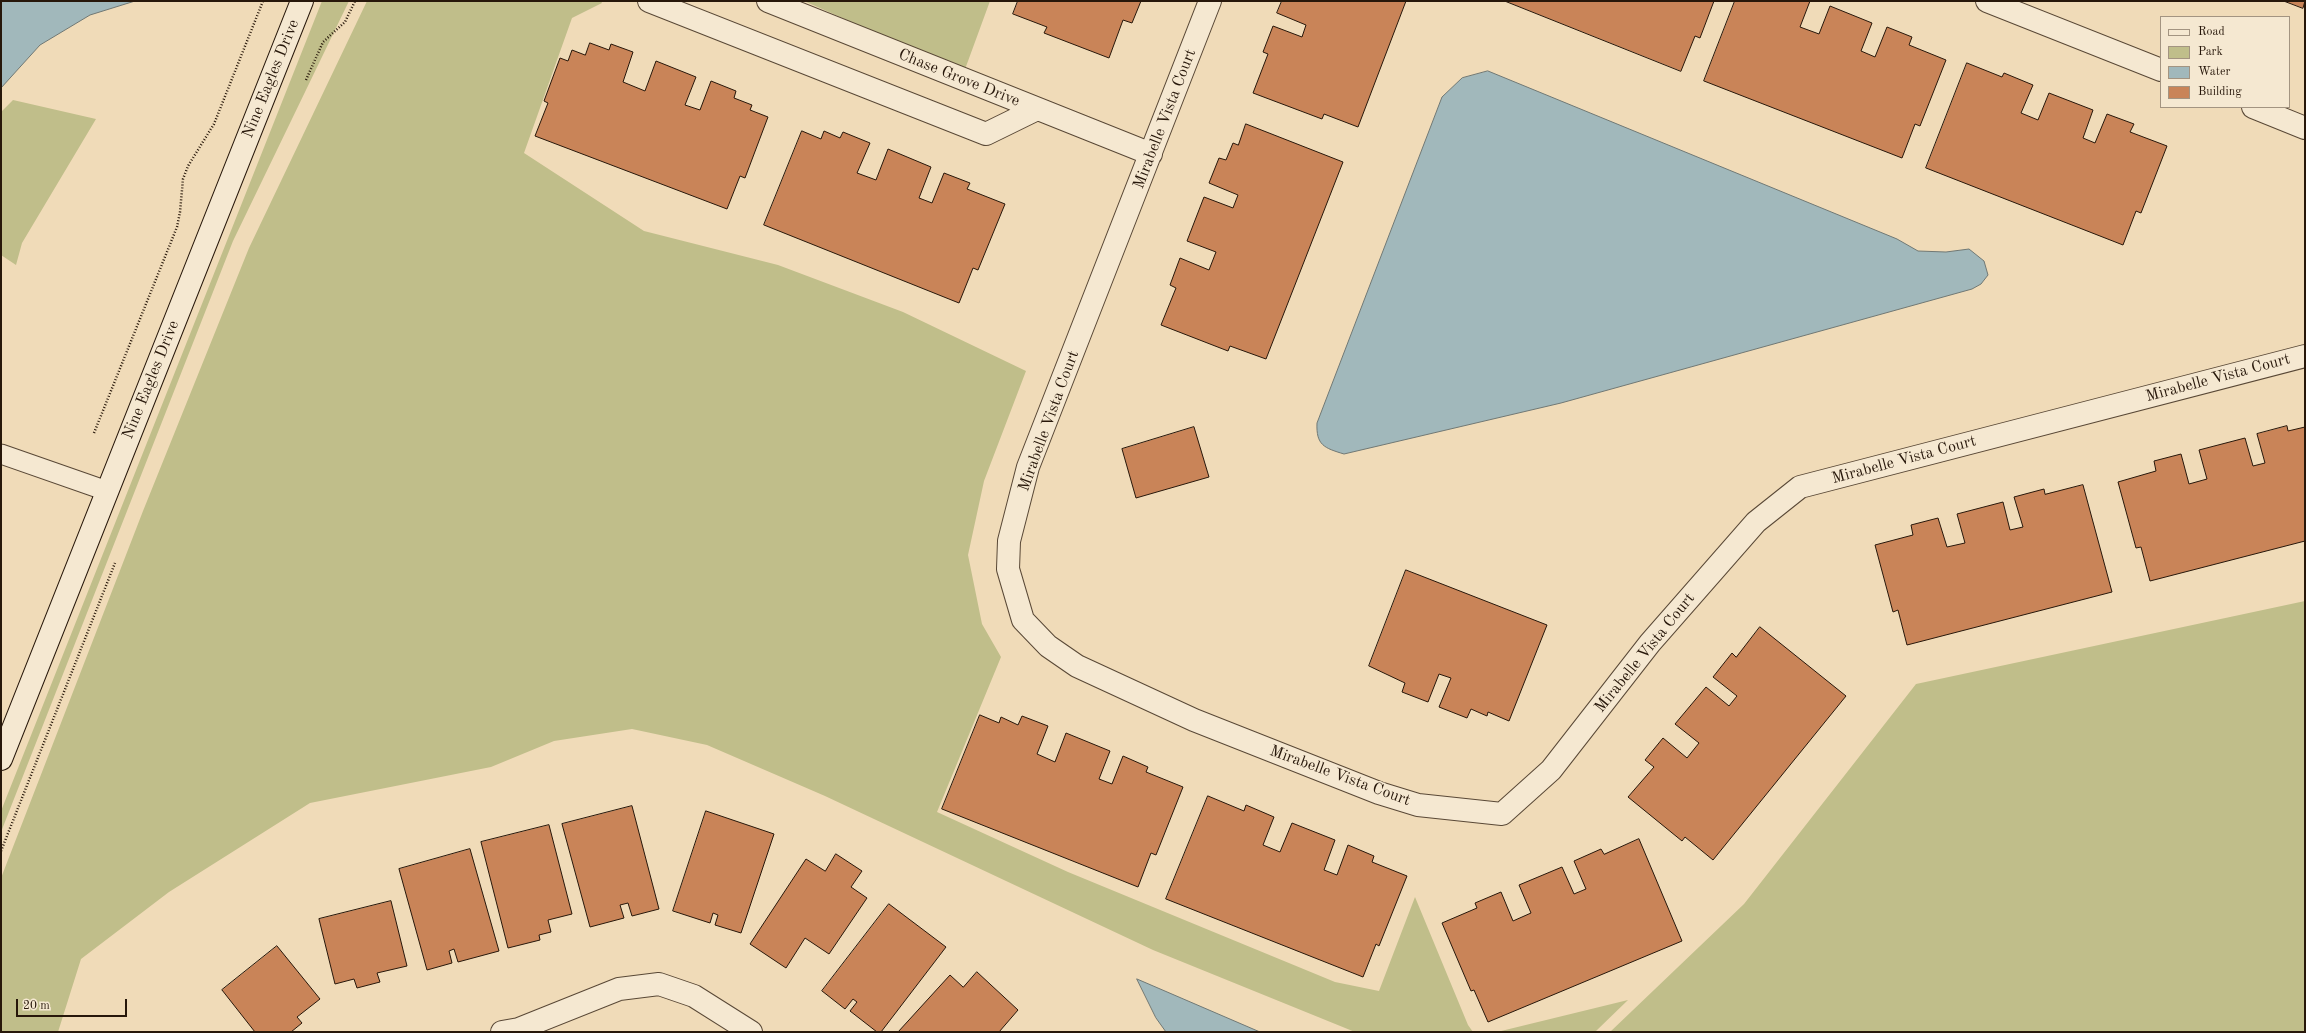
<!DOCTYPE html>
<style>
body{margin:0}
#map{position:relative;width:2306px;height:1033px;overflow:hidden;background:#f0dbb8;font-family:"Old Standard TT",serif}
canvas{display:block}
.frame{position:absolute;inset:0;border:2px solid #27170a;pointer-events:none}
.legend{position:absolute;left:2160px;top:16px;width:130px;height:92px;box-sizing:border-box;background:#f5e8d1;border:1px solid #a39481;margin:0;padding:5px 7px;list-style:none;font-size:12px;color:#27170a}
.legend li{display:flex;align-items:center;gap:8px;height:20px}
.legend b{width:20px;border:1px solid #a39481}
.scale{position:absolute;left:16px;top:999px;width:111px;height:18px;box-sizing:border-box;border:2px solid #27170a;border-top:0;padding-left:5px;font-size:12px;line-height:14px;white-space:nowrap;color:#27170a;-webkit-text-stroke:3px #f5e8d1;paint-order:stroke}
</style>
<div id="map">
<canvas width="2306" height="1033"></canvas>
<div class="frame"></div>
<ul class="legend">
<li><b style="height:5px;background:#f5e8d1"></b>Road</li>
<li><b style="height:11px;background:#c0be8a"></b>Park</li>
<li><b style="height:11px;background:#a1b8bb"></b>Water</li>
<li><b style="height:11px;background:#c98458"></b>Building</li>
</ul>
<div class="scale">20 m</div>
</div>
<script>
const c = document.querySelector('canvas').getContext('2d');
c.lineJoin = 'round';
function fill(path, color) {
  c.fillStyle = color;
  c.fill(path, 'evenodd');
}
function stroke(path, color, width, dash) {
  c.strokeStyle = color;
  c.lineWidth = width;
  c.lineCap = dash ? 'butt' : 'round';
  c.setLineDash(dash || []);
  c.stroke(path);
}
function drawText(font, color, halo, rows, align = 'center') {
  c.font = font + ' "Old Standard TT",serif';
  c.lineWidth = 3;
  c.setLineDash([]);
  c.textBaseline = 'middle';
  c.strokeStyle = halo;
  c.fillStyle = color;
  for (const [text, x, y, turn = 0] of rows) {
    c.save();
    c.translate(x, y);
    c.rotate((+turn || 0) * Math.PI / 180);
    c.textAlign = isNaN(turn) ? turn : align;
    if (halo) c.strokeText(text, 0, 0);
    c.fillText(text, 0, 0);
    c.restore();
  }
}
fill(new Path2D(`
 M322,1H349L233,241L1,832V811Z
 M367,1H601L602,3L572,18L524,153L644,231L778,265L903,312L1026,371L984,481L968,555L982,624L1001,657L937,812L1068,872L1335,982L1379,991L1415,897L1468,1025L1473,1032H1355L1153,950L825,796L707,745L632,729L554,741L491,767L310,803L169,892L81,959L58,1032H1V878L143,511L249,248Z
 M804,1H990L964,72Z
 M13,100L96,119L22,243L16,265L1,255V112Z
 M2305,601V1032H1610L1744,904L1916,684Z
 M1628,1000L1595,1032H1497Z`), '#c0be8a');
const water = new Path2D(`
 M1,1H135L90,15L40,45L1,88Z
 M1488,71L1897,239L1918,251L1946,252L1969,249L1984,261L1988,275L1981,284L1972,289L1561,403L1344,454C1324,448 1316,445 1317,423L1442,97L1462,78Z
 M1137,979L1260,1032H1166L1156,1018Z`);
fill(water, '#a1b8bb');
stroke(water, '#707874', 1);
const building = new Path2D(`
 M1018,1H1141L1132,23L1123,20L1109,58L1044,33L1047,27L1013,14Z
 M1282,1H1406L1358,127L1324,114L1322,119L1253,93L1268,54L1263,52L1273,26L1302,37L1306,25L1277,13Z
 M1505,1H1714L1700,38L1695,36L1681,71Z
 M1735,1H1810L1800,27L1819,34L1830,6L1872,23L1861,51L1875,57L1887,27L1912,37L1909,45L1946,60L1920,126L1915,124L1902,158L1704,81Z
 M2284,1H2305L2303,8Z
 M590,43L609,50L611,44L633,52L623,82L645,91L656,61L696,77L685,105L700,110L711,81L736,91L734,98L752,105L750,110L768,117L745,178L740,176L727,209L535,136L548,103L544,101L560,58L568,61L572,50L585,55Z
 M1967,63L2002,77L2004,73L2033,85L2021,113L2038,120L2049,93L2093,110L2083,138L2095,143L2107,114L2134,124L2130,132L2167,146L2141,213L2136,211L2123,245L1926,168Z
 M1246,124L1343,162L1266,359L1230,346L1228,351L1161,325L1176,288L1170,285L1180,258L1209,270L1216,252L1187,241L1204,197L1233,208L1238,195L1209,183L1219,158L1226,160L1233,143L1238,145Z
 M802,131L821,139L824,131L840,138L843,132L870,143L857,173L876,180L888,149L931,167L919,198L932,203L944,173L970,183L967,189L1005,204L978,270L973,268L959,303L764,225Z
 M2287,426L2288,431L2305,427V541L2150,581L2141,547L2136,548L2118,482L2156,471L2154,461L2181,454L2189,484L2207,479L2199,450L2245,438L2253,466L2265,463L2257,434Z
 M1194,427L1209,477L1136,498L1122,449Z
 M2083,485L2112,592L1907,645L1898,610L1893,612L1875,545L1913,535L1911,525L1938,518L1947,547L1965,543L1957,514L2003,502L2010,530L2023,527L2014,497L2044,489L2045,494Z
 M1406,570L1547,625L1509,721L1488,712L1487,716L1471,709L1467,718L1439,707L1451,678L1439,674L1428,702L1402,692L1405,683L1369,666Z
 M1760,627L1846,696L1713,860L1685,837L1682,841L1628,797L1654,767L1645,760L1663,738L1687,758L1699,743L1675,724L1706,687L1729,706L1737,696L1713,677L1732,653L1736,657Z
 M980,715L999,723L1001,717L1018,725L1022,716L1048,726L1037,754L1055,762L1066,733L1110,751L1099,779L1112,784L1123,756L1148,767L1146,772L1183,787L1156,855L1151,853L1138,887L942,809Z
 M1208,796L1244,811L1246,805L1274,817L1263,845L1280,852L1292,823L1335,840L1324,870L1337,875L1348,845L1374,856L1372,862L1407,876L1379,946L1376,944L1363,977L1166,899Z
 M632,806L659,909L632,916L628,903L620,905L624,918L590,927L562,824Z
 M706,811L774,834L741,933L715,925L718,915L713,913L710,923L673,911Z
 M549,825L572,914L548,920L551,932L539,935L540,940L508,948L481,842Z
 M1639,839L1682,941L1488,1022L1474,990L1471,991L1442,923L1477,908L1475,903L1501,892L1513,921L1531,913L1519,885L1562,867L1574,894L1586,889L1574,861L1601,849L1604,854Z
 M470,849L499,951L458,962L454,949L449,951L452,963L427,970L399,869Z
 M836,854L862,871L851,887L867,898L829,954L805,938L786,968L750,944L806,859L825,871Z
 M391,901L407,966L377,973L380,982L357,988L354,979L335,984L319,919Z
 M889,904L946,947L881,1032H877L850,1011L857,1002L853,999L845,1009L822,991Z
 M277,946L320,999L297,1017L302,1023L291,1032H255L222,990Z
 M977,972L1018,1010L999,1032H898L950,975L963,987Z`);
fill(building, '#c98458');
stroke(building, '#27170a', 1);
const lane = new Path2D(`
 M1,454L107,491`);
const street = new Path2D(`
 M649,1L986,134L1037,109
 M768,1L1151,154
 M1210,1L1028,467L1009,541L1008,569L1023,620L1048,646L1077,666L1194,720L1379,793L1418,805L1502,814L1551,770L1650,643L1756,522L1800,487L2305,356
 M1987,1L2161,70
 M2253,107L2305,128
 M502,1032L519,1029L619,989L659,984L694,996L751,1032`);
const secondary = new Path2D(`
 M1,759L302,1`);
stroke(lane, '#594836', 21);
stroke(street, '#594836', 24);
stroke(secondary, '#27170a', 24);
stroke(new Path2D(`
 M306,80L323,42L345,22L355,1
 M94,433L177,227L180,212L183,179L188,166L214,124L263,1
 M1,851L115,563`), '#27170a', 2.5, [1, 2]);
stroke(lane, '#f5e8d1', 19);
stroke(street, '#f5e8d1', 22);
stroke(secondary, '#f5e8d1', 22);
drawText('16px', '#27170a', '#f5e8d1', [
 ["Chase Grove Drive",959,78,22],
 ["Nine Eagles Drive",271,79,-68],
 ["Mirabelle Vista Court",1165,119,-69],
 ["Mirabelle Vista Court",2218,378,-15],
 ["Nine Eagles Drive",151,380,-68],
 ["Mirabelle Vista Court",1049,421,-70],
 ["Mirabelle Vista Court",1904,460,-15],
 ["Mirabelle Vista Court",1645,653,-51],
 ["Mirabelle Vista Court",1340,776,20]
]);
</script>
